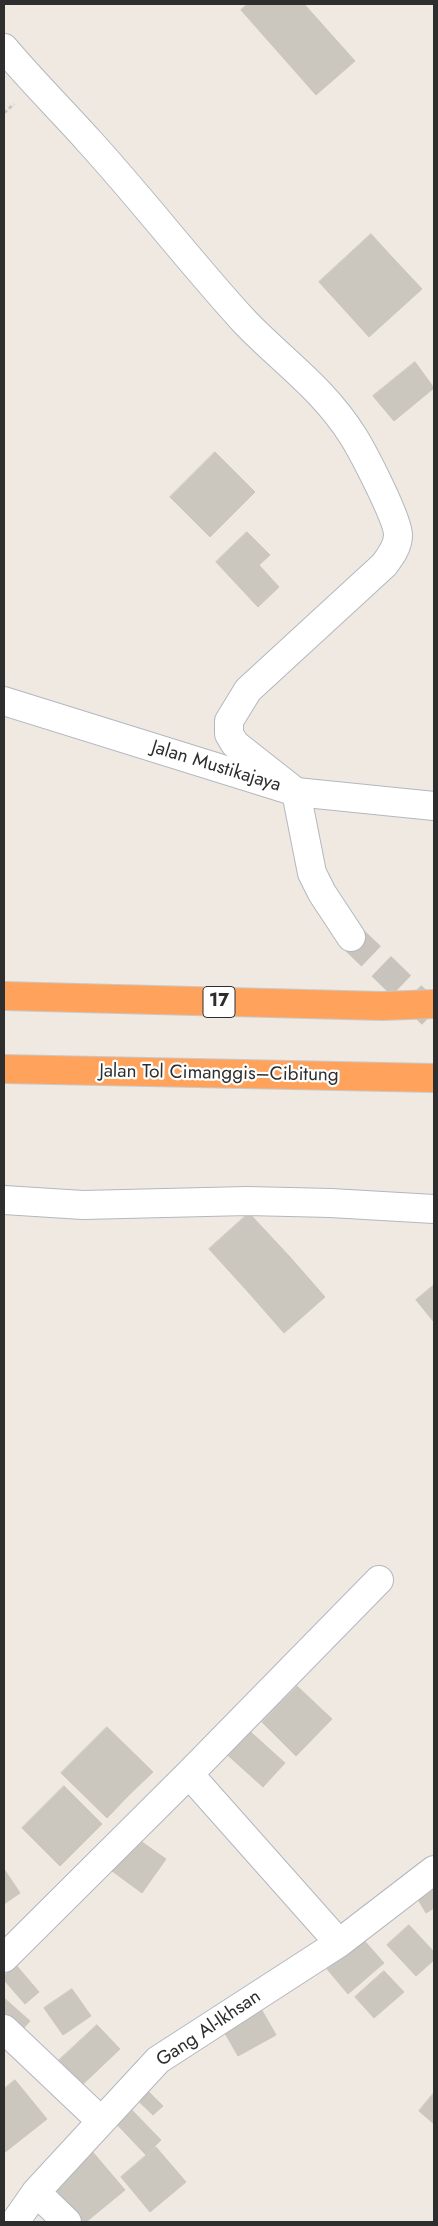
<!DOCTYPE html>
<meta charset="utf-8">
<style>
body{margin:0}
#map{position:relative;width:438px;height:2226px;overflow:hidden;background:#efe9e1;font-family:Jost,sans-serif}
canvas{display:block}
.frame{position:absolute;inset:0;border:5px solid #2e2e2e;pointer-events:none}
</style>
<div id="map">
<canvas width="438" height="2226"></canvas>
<div class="frame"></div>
</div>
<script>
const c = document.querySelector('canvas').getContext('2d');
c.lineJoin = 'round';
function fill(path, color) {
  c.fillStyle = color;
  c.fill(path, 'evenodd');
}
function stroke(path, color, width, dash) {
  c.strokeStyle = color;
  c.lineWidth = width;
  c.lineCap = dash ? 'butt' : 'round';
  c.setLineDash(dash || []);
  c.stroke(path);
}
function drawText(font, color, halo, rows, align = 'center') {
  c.font = font + ' Jost,sans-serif';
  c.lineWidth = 4.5;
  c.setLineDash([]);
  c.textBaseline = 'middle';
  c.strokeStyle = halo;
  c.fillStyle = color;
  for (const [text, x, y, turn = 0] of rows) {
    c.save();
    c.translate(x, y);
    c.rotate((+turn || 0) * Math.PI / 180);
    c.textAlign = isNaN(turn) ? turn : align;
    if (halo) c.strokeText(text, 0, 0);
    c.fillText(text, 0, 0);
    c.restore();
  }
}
const building = new Path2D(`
 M248,4H304L355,61L316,95L241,10Z
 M371,234L393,258L341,306L319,282Z
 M393,258L422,289L369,337L341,306Z
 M415,362L434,388L394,421L373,396Z
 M215,452L255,492L210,537L170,497Z
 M247,532L270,555L259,565L279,587L258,607L216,562Z
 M249,1213L290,1257L249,1293L209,1249Z
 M290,1257L325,1297L284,1333L249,1293Z
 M434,1285V1322L416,1300Z
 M297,1686L332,1719L296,1756L262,1722Z
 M244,1726L285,1763L263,1787L222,1750Z
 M107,1727L153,1772L128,1796L82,1752Z
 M82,1752L128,1796L107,1818L61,1773Z
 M64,1786L102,1824L60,1866L22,1828Z
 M132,1835L166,1859L142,1893L108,1868Z
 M4,1869L20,1893L4,1904Z
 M434,1876V1908L426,1913L412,1889Z
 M409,1925L434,1952V1960L416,1976L387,1945Z
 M362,1938L384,1963L348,1994L327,1969Z
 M16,1965L39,1992L25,2004L4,1980V1976Z
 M384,1971L404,1992L374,2018L355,1997Z
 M72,1989L91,2016L63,2035L44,2008Z
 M4,1998L30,2021L21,2031L4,2017Z
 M260,2007L276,2035L238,2056L222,2028Z
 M97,2025L120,2049L80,2087L56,2063Z
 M15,2080L47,2119L4,2153V2089Z
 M143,2086L163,2106L153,2115L133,2096Z
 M433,2094L434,2095V2124L419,2111Z
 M124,2102L161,2140L146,2155L109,2116Z
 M156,2147L186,2182L150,2212L121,2177Z
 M91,2150L125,2190L86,2222H72L44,2189Z`);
fill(building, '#cbc7bf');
stroke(building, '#cbc5ba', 1);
stroke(new Path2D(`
 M351,937L433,1016`), '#c8c4bd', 28, [28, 14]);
const street = new Path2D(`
 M4,701L296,792L434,806
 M4,1200L83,1205L247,1201L331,1203L434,1209
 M189,1774L339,1943
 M4,1958L189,1774L379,1580
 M4,2029L101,2121
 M36,2192L67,2222
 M15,2222L36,2192L158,2060L339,1943L434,1870`);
const secondary = new Path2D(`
 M4,48C31,80 60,109 88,140C142,199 190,262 244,321C281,360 323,388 353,436C363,452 398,519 398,535C398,547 390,557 384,565L248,690L229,721V734L235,744L296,792L312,873L322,893L351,937`);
const highway = new Path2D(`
 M4,996L382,1006L434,1004
 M4,1069L434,1078`);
stroke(street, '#b4b7c1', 30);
stroke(secondary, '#b4b7c1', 30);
stroke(highway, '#c9c9c9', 30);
stroke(new Path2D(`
 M4,113L14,104`), '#c9c9c9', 3, [4, 2.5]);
stroke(street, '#fff', 28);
stroke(secondary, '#fff', 28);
stroke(highway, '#ffa35c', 28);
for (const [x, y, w] of [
 [219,1002,32]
]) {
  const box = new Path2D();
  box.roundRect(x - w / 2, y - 15.5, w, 31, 4);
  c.fillStyle = '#fff';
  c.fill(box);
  stroke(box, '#2e2e2e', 1);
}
drawText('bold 18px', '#2e2e2e', null, [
 ["17",219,1002]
]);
drawText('19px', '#2e2e2e', '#fff', [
 ["Jalan Mustikajaya",216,767,17],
 ["Jalan Tol Cimanggis–Cibitung",219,1074,1],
 ["Gang Al-Ikhsan",209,2029,-34]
]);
</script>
